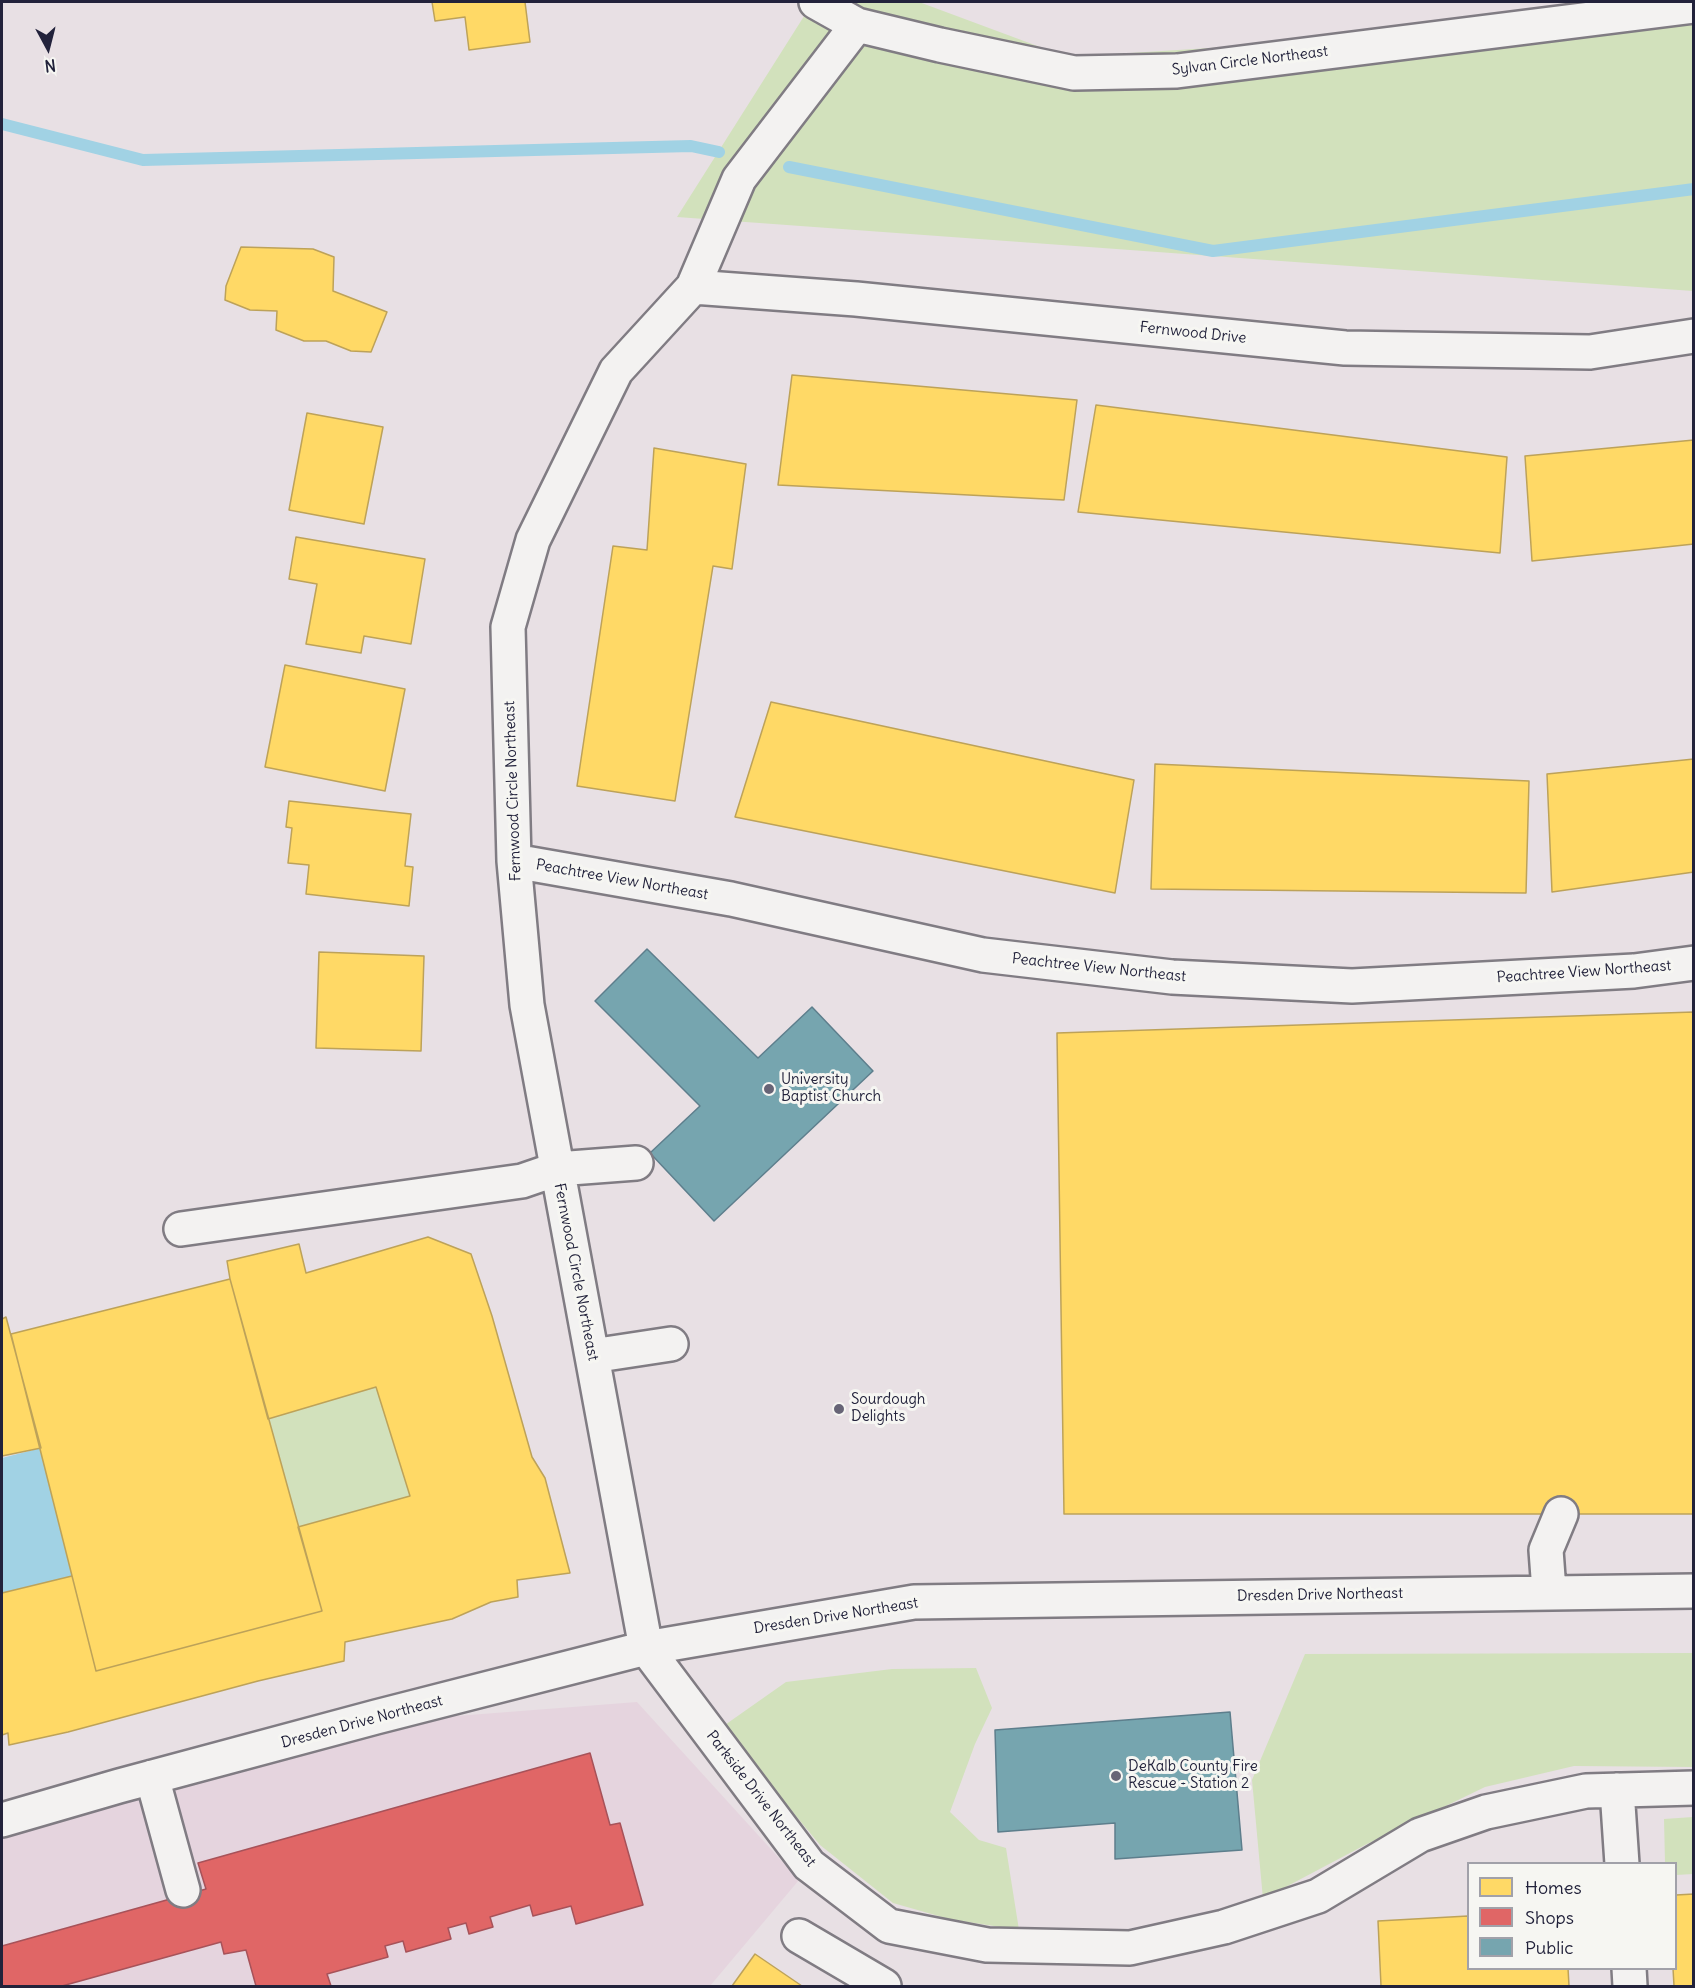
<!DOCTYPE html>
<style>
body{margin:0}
#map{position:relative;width:1695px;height:1988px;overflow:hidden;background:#e8e0e4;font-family:Delius,sans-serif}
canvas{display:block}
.frame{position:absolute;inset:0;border:3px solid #22223b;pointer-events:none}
.legend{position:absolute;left:1467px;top:1862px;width:210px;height:108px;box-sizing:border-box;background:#f6f6f2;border:2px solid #a1a1a9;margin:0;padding:8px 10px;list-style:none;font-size:18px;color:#22223b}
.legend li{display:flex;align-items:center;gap:12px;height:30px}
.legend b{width:30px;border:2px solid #a1a1a9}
.north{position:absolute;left:18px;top:18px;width:60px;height:60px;-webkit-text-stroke:4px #f6f6f2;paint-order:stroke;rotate:173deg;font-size:16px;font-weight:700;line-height:24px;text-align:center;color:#22223b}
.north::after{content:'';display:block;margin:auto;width:21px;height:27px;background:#22223b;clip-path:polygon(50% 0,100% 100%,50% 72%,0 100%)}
</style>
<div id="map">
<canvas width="1695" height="1988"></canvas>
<div class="frame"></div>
<ul class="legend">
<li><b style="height:16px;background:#ffd966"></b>Homes</li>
<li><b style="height:16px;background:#e06666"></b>Shops</li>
<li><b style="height:16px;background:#76a5af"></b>Public</li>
</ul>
<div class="north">N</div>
</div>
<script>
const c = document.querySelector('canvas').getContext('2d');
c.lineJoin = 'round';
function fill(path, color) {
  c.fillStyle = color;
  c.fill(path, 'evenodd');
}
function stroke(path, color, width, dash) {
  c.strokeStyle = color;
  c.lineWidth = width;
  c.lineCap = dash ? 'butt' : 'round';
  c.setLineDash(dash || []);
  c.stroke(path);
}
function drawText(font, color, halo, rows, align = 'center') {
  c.font = font + ' Delius,sans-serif';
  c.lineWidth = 6;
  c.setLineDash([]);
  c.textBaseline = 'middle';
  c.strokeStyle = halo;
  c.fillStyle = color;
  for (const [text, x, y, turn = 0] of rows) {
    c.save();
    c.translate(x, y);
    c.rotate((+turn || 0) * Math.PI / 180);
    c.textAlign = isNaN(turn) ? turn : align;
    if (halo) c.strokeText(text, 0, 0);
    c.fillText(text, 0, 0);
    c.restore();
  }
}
fill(new Path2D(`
 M637,1702L799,1880L710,1986H2V1808L340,1725Z`), '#e5d4de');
fill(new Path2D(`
 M813,2H919L1067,57L1526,28L1693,2V291L677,217Z
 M376,1387L410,1496L298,1527L268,1419Z
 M1693,1653V1767L1574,1766L1485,1787L1365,1845L1263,1899L1252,1780L1305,1654Z
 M976,1668L992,1708L975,1744L950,1812L979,1840L1006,1848L1019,1930L949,1919L893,1903L820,1845L722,1727L786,1682L892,1669Z
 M1693,1817V1874L1676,1875V1864L1665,1863L1664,1819Z`), '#d2e1bc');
fill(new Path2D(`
 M41,1448L72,1576L2,1593V1458Z`), '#a1d2e4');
const homes = new Path2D(`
 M432,2H525L530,42L469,50L465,17L435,21Z
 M241,247L313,249L334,257L333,291L387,312L371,352L351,351L326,341H304L276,330L277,311L250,310L225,300L226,286Z
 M792,375L1077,400L1064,500L778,485Z
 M1096,405L1507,457L1500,553L1078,512Z
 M307,413L383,427L364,524L289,510Z
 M1694,440V544L1532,561L1525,456Z
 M654,448L746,464L732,569L713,566L675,801L577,786L613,546L647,550Z
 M296,537L425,559L411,644L364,636L361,653L306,644L317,584L289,579Z
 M285,665L405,689L385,791L265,767Z
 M771,702L1134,780L1115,893L735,817Z
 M1694,759V872L1552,892L1547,774Z
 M1155,764L1529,781L1526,893L1151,889Z
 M289,801L411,814L405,866L413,867L409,906L306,894L309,865L288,863L292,828L286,827Z
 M319,952L424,956L421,1051L316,1048Z
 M1694,1012V1514H1064L1057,1033Z
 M428,1237L471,1254L492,1316L532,1457L545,1478L570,1573L517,1580L518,1597L491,1602L452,1619L345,1642L344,1661L258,1681L68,1732L9,1745L8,1733L2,1735V1593L72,1576L96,1671L322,1611L298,1527L410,1496L376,1387L268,1419L230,1279L227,1261L299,1244L306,1273Z
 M230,1279L322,1611L96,1671L11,1334Z
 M6,1317L41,1448L2,1456V1319Z
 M1694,1894V1986H1674L1673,1968H1676V1895Z
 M1468,1916V1968H1568L1569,1986H1381L1378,1921Z
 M755,1954L802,1986H732Z`);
fill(homes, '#ffd966');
stroke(homes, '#bda259', 1.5);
const shops = new Path2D(`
 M590,1753L610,1825L620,1823L643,1905L576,1924L571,1906L533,1916L530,1905L490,1917L493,1927L469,1934L466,1923L448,1928L451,1939L406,1952L403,1941L385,1946L388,1957L327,1974L331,1986H256L246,1950L224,1954L221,1942L62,1986H2V1946L206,1889L198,1863Z`);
fill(shops, '#e06666');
stroke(shops, '#a75259', 1.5);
const public = new Path2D(`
 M647,949L758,1058L812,1007L873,1071L714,1221L650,1153L700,1106L595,1001Z
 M1230,1712L1242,1850L1115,1859V1823L998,1832L995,1730Z`);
fill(public, '#76a5af');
stroke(public, '#5d7e8c', 1.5);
stroke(new Path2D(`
 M2,124L143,160L691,146L719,152
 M789,167L1213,251L1694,189`), '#a1d2e4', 12);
const minor = new Path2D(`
 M816,2L857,25L940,45L1074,73L1177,71L1694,6
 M857,25L739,179L693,287L616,371L533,540L508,627L514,861L527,1005L646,1648L809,1865L889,1926L987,1945L1130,1948L1224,1927L1318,1896L1420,1835L1486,1812L1586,1791L1694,1788
 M693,287L856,299L1345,348L1590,352L1694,336
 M514,861L731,899L983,955L1172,977L1352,986L1634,971L1694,963
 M181,1229L522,1181L557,1169L636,1163
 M592,1356L671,1344
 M1549,1591L1546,1550L1561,1514
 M152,1777L183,1890
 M1617,1790L1622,1864
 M2,1820L119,1786L376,1717L646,1648L914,1602L1694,1591
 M799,1936L884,1986
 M1629,1968L1630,1986`);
stroke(minor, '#807c83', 38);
stroke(minor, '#f3f2f1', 33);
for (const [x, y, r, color] of [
 [769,1089,6,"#676476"],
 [839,1409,6,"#676476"],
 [1116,1776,6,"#676476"]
]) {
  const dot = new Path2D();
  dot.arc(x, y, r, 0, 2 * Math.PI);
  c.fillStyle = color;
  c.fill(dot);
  stroke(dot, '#f6f6f2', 2);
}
drawText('15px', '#22223b', '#f6f6f2', [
 ["Sylvan Circle Northeast",1250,61,-7],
 ["Fernwood Drive",1193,333,6],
 ["Fernwood Circle Northeast",513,791,-92],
 ["Peachtree View Northeast",622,880,10],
 ["Peachtree View Northeast",1099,968,6],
 ["Peachtree View Northeast",1584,972,-4],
 ["Fernwood Circle Northeast",576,1272,79],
 ["Dresden Drive Northeast",1320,1595,-1],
 ["Dresden Drive Northeast",836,1616,-9],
 ["Dresden Drive Northeast",362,1722,-15],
 ["Parkside Drive Northeast",761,1799,52]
]);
drawText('15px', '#22223b', '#f6f6f2', [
 ["University",781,1080],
 ["Baptist Church",781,1097],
 ["Sourdough",851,1400],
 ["Delights",851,1417],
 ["DeKalb County Fire",1128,1767],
 ["Rescue - Station 2",1128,1784]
], 'left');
</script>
